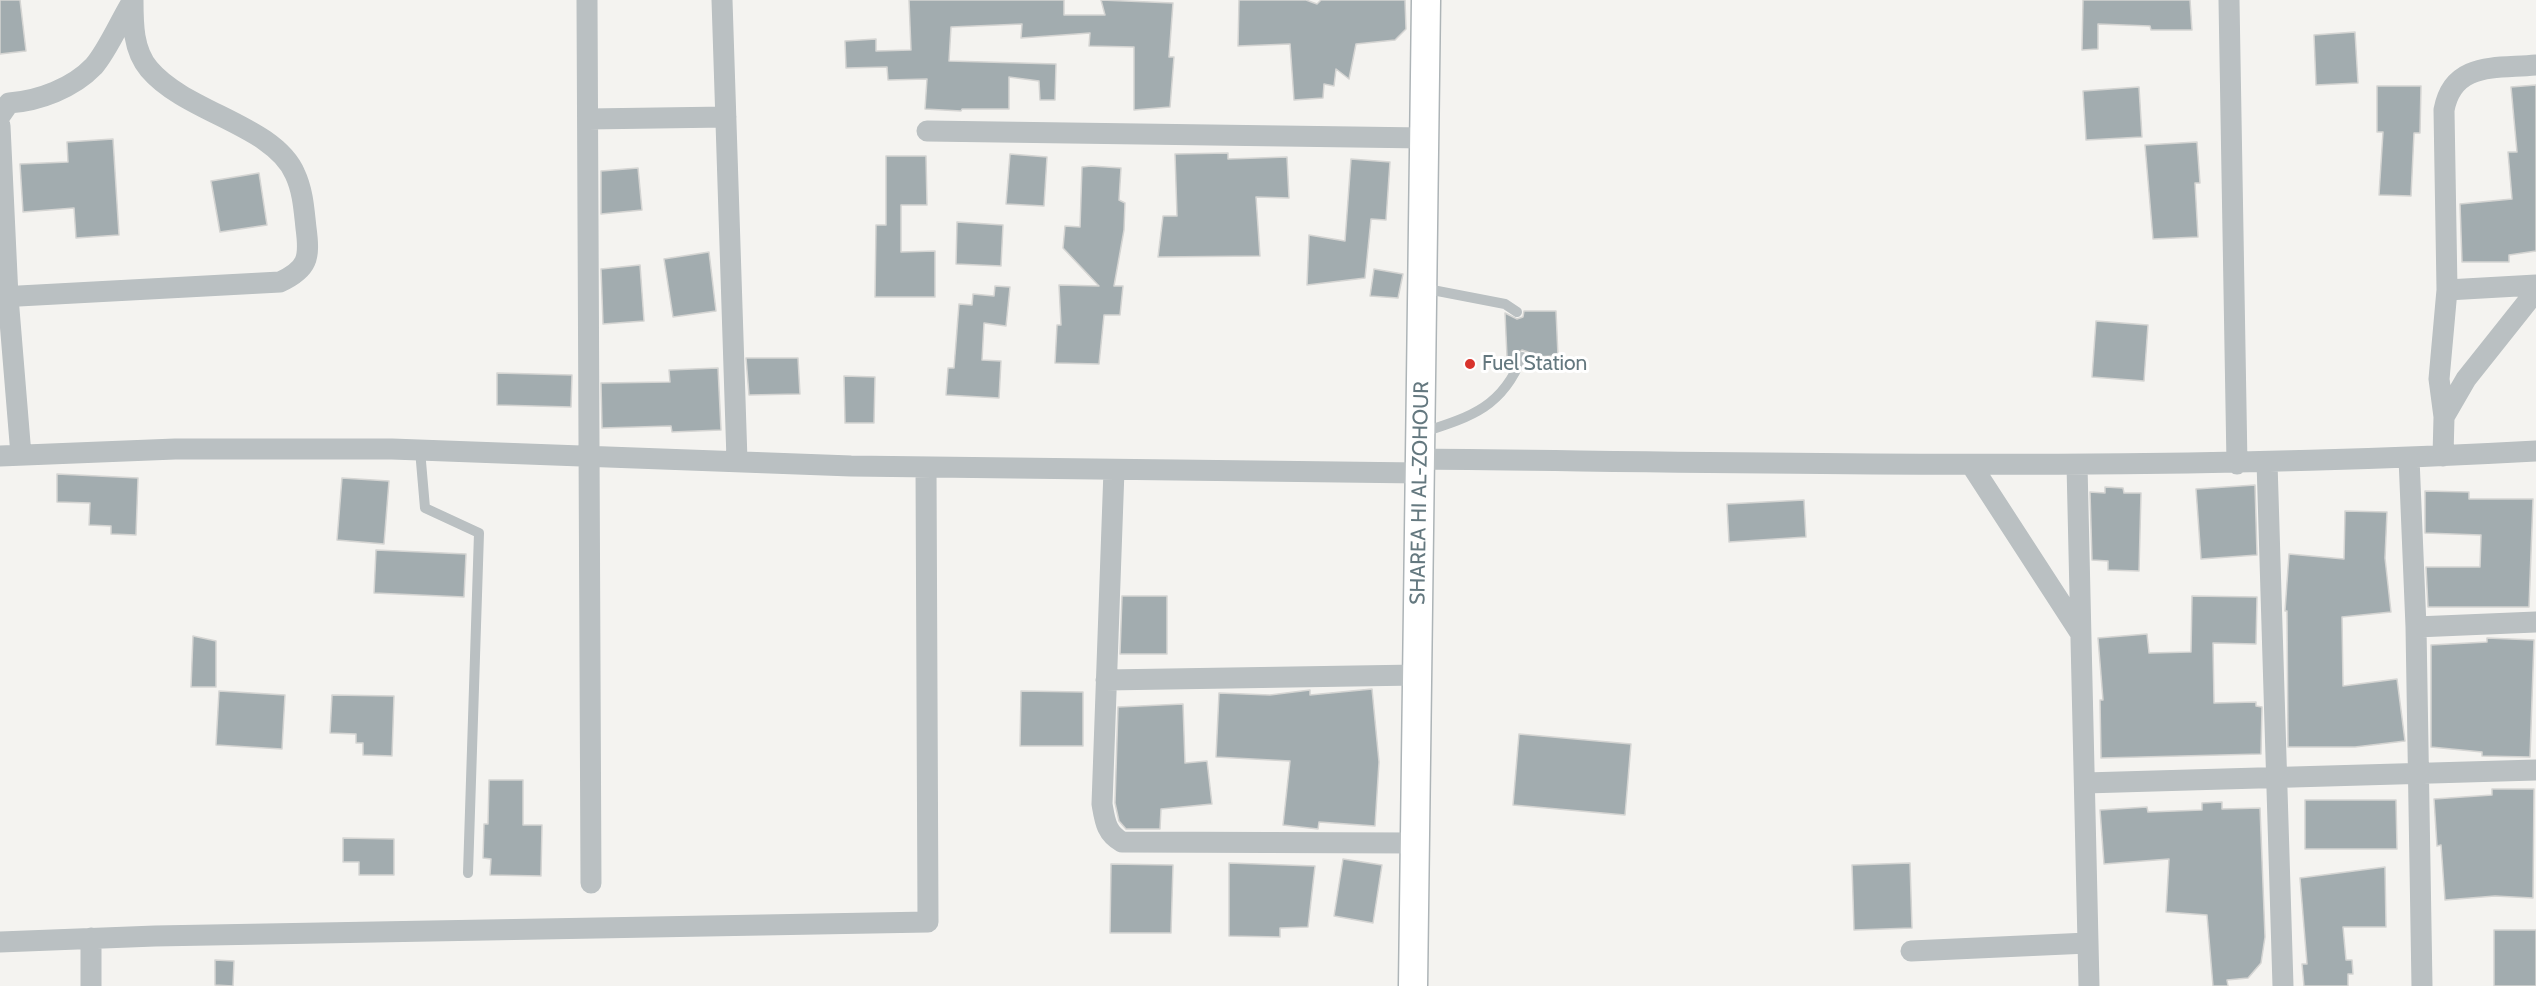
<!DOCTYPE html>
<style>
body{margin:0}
canvas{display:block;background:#f4f3f0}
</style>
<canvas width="2536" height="986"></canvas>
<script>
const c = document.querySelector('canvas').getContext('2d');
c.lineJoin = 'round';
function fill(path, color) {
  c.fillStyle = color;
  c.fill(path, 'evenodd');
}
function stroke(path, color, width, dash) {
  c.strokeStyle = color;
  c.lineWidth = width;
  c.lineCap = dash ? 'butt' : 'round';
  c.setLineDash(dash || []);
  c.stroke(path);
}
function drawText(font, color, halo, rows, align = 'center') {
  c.font = font + ' Cabin,sans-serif';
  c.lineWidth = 6;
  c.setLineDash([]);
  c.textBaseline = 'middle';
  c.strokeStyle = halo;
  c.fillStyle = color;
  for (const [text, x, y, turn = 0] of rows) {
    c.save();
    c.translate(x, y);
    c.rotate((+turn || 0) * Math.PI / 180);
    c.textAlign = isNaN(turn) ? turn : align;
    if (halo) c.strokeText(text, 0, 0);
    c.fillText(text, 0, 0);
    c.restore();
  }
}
const building = new Path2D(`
 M0,0H20L26,51L0,54Z
 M909,0H1064V15H1105L1101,0L1173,3L1169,57H1174L1170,107L1134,110V47L1089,46L1090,33L1021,38L1022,24L951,27L949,61L1056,64L1055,100H1040L1039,81L1009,77V109H962L961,111L925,109L927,79L888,80L887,67L846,68L845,41L876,39V51L911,50Z
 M1239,0H1306L1317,4L1321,0H1405L1406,29L1395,40L1356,44L1349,79L1336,69L1334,86L1324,84L1323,98L1294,100L1290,44L1238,46Z
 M2083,0H2190L2192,30H2151L2150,26L2098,24V49L2082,50Z
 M2355,32L2358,83L2316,85L2314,35Z
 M2536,85V251L2509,255V262H2462L2460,204L2512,199L2508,152H2517L2511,87Z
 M2377,86H2421L2420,133H2414L2411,196L2379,195L2383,132H2377Z
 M2139,87L2142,137L2086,140L2083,91Z
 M113,139L119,235L76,238L74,208L23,212L20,164L68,162L67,142Z
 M2197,142L2200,183H2195L2198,237L2153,239L2145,145Z
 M1228,153V159L1287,157L1289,198L1256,197L1260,256L1158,257L1163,216H1177L1175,154Z
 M1010,154L1047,157L1044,206L1006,204Z
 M886,156H926L927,205H901V252L935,251V297H875L876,225H886Z
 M1351,159L1390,162L1386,220L1371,219L1365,278L1307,285L1309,235L1345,241Z
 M1091,166L1121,168L1119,200L1125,203L1124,230L1114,286H1123L1120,315H1104L1099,364L1055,363L1057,325H1061L1059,285L1099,286L1063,248L1065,226L1080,227L1082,167Z
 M638,168L642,210L601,214V171Z
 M259,173L267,225L220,232L211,181Z
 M957,222L1003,225L1001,266L956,264Z
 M709,252L716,311L673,317L664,259Z
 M640,265L644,321L603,324L601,269Z
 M1374,269L1403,274L1398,298L1370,296Z
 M995,286L1010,287L1006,326L984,323L982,360L1001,361L999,398L946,395L948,368H954L959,304L972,305L973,294L994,296Z
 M1524,311H1556L1558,356L1529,357L1528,352L1522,350L1514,357H1507L1505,313L1517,319L1523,317Z
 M2096,321L2148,325L2144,381L2092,377Z
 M746,358H798L800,394L749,395Z
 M718,368L721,430L672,432L671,426L602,428L601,383L670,382L669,370Z
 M497,373L572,375L571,407L497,405Z
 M844,376L875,377L874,423H845Z
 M57,474L138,478L136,535L111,534V526L89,525L90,503L57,502Z
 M342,478L389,481L384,544L337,540Z
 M2255,485L2257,555L2201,559L2196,489Z
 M2105,487L2123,488L2124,493H2141L2139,571L2108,570V561L2092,560L2090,492L2105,493Z
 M2425,491L2469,492V499H2533L2529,607H2428L2426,567H2480L2481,535L2425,533Z
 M1804,500L1806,537L1729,542L1727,504Z
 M2345,511L2387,512L2385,558L2391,612L2342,617L2343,686L2397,679L2405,741L2355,747H2288L2287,611H2285L2289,554L2344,559Z
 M376,550L466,554L464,597L374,593Z
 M1122,596H1167V654H1120Z
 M2192,596L2257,597L2256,644L2213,643L2214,703L2256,702V706L2262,707L2261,754L2101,758L2100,700H2103L2098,638L2147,634L2149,653L2191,652Z
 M193,636L216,641V687H191Z
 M2487,638L2534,640L2530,757L2482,756V752L2431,747V645L2487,642Z
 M1372,689L1379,762L1375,826L1319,822L1318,829L1283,825L1290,761L1216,757L1219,693L1270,695L1310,690V695Z
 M219,691L285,695L282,749L216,745Z
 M1021,691L1083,692V746H1020Z
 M332,695L394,696L392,756L363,755V743H356V734L330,733Z
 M1183,704L1185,763L1207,761L1212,804L1161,809L1160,829H1126L1119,821L1115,803L1118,707Z
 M1519,734L1631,744L1625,815L1513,805Z
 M489,780H523V825H542L541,876L490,875L491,859L483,858L484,824H488Z
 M2492,789H2534L2533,898L2495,896L2445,900L2441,845L2437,846L2434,799L2492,795Z
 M2305,800H2396L2397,849H2305Z
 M2222,802V809L2260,808L2265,937L2261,963L2248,978L2227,980L2228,986H2213L2207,915L2166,912L2169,859L2104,864L2100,810L2147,807L2148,812L2202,810V803Z
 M343,838L394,839V875H359V862H343Z
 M1343,859L1382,865L1373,923L1334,916Z
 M1229,863L1315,866L1308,927L1280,928V937L1229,936Z
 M1910,863L1912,928L1854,930L1852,865Z
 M1111,864L1173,865L1171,933H1110Z
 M2385,867L2386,927H2343L2346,960H2352L2353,974H2348V986H2304L2302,964H2307L2300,878Z
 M2494,930H2536V986H2494Z
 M215,960L234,961L233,986L215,985Z`);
fill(building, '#a2acaf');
stroke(building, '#d5d5d3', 1.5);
const secondary = new Path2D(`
 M1413,986L1426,0`);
stroke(secondary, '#adb4b7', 31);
stroke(new Path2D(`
 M1422,288L1505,304L1517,312
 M1421,433C1470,417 1502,408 1522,357
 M420,450L425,508L479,533L468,873`), '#bac0c2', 10);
stroke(new Path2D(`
 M587,0L591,883
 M722,0L737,460
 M2229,0L2237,464
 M0,116L9,103C39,101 73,88 94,66C108,50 121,19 133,0
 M588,119L726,117
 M0,126L8,297L21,455
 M927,131L1424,138
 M2447,290L2536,285
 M0,297L280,282C308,269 310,258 306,228C304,210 303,191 295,174C274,125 186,113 149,69C133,50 133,24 133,0
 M2444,417L2466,379L2536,291
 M0,456L175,449H392L851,466L1420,473
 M2443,456L2444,417L2439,379L2447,290L2444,110C2453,61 2496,69 2536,65
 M2409,458L2416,627L2422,986
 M1421,459C1793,463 2164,472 2536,451
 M2267,462L2283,986
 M2077,465L2089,986
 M1972,466L2079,631
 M1114,470L1102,804C1105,821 1106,833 1122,842L1415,843
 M2416,627L2536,622
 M1106,680L1417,675
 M2085,783L2536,770
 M0,942L155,936L928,922L926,467
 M1911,951L2088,943
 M91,986V938`), '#bac0c2', 21);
stroke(secondary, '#fff', 28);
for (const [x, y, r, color] of [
 [1470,364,6,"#d8332c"]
]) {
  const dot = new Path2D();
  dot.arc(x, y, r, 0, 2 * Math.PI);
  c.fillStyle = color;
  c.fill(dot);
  stroke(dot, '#fff', 2);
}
drawText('21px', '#64787f', '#fff', [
 ["Fuel Station",1482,364]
], 'left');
drawText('21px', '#64787f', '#fff', [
 ["SHAREA HI AL-ZOHOUR",1420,493,-89]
]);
</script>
